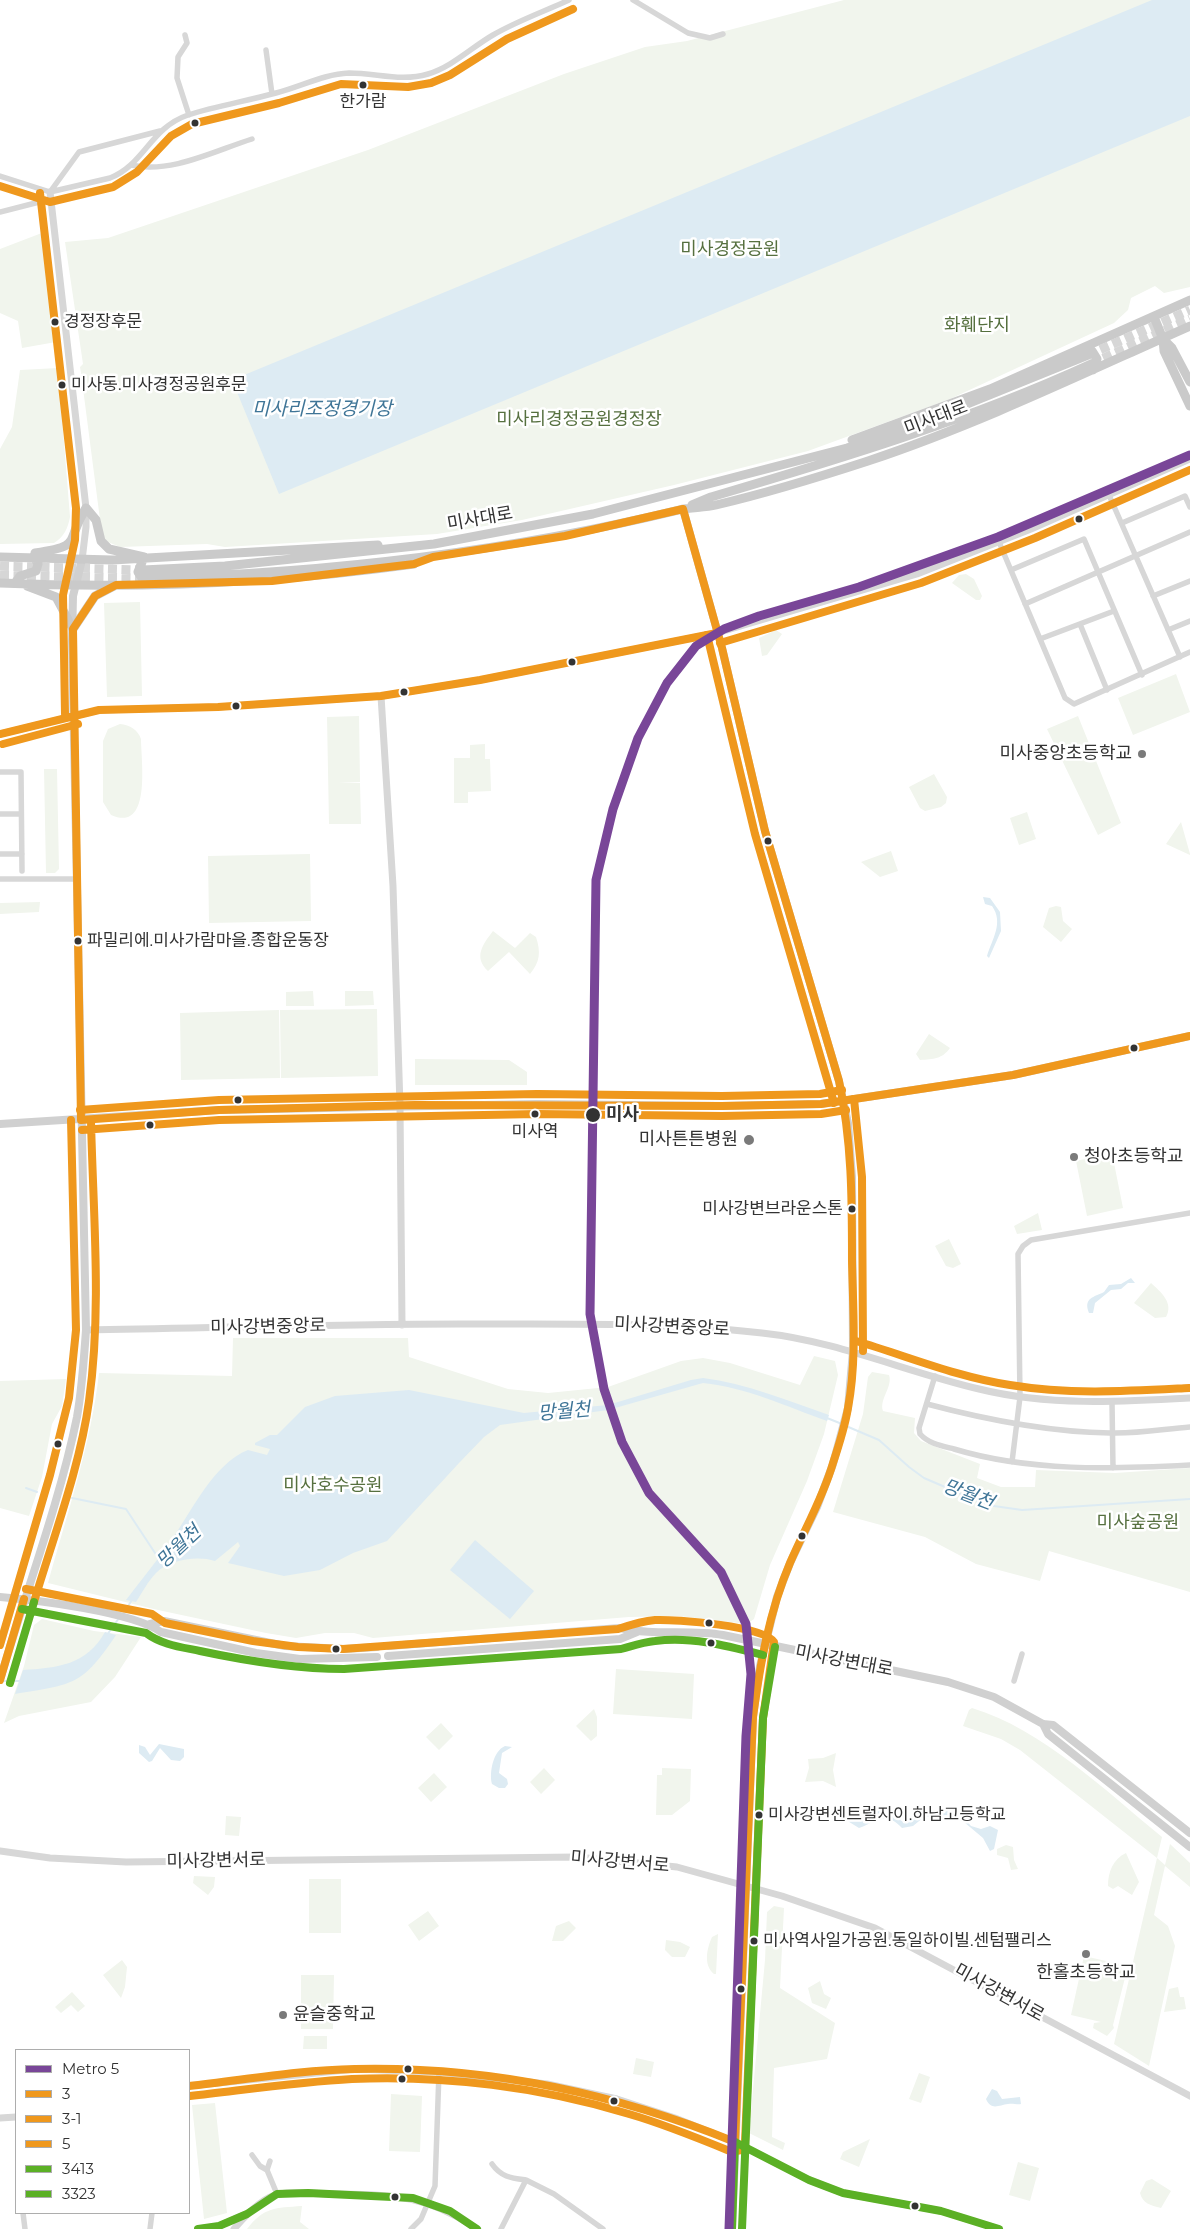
<!DOCTYPE html>
<meta charset="utf-8">
<style>
body{margin:0}
#map{position:relative;width:1190px;height:2229px;overflow:hidden;background:#fff;font-family:Montserrat,sans-serif}
canvas{display:block}
.legend{position:absolute;left:15px;top:2049px;width:175px;height:165px;box-sizing:border-box;background:#fff;border:1px solid #adadad;margin:0;padding:6px 9px;list-style:none;font-size:15px;color:#333}
.legend li{display:flex;align-items:center;gap:10px;height:25px}
.legend b{width:25px;border:1px solid #adadad}
</style>
<div id="map">
<canvas width="1190" height="2229"></canvas>
<ul class="legend">
<li><b style="height:6px;background:#794698"></b>Metro 5</li>
<li><b style="height:6px;background:#ef981d"></b>3</li>
<li><b style="height:6px;background:#ef981d"></b>3-1</li>
<li><b style="height:6px;background:#ef981d"></b>5</li>
<li><b style="height:6px;background:#5bb025"></b>3413</li>
<li><b style="height:6px;background:#5bb025"></b>3323</li>
</ul>
</div>
<script>
const c = document.querySelector('canvas').getContext('2d');
c.lineJoin = 'round';
function fill(path, color) {
  c.fillStyle = color;
  c.fill(path, 'evenodd');
}
function stroke(path, color, width, dash) {
  c.strokeStyle = color;
  c.lineWidth = width;
  c.lineCap = dash ? 'butt' : 'round';
  c.setLineDash(dash || []);
  c.stroke(path);
}
function drawText(font, color, halo, rows, align = 'center') {
  c.font = font + ' Montserrat,"Noto Sans KR",sans-serif';
  c.lineWidth = 5;
  c.setLineDash([]);
  c.textBaseline = 'middle';
  c.strokeStyle = halo;
  c.fillStyle = color;
  for (const [text, x, y, turn = 0] of rows) {
    c.save();
    c.translate(x, y);
    c.rotate((+turn || 0) * Math.PI / 180);
    c.textAlign = isNaN(turn) ? turn : align;
    if (halo) c.strokeText(text, 0, 0);
    c.fillText(text, 0, 0);
    c.restore();
  }
}
fill(new Path2D(`
 M844,0H1190V287L1164,293L1155,286L1131,298L1128,310L1114,323L950,399L808,451L674,485L522,520L437,534L225,547L207,544L120,547L108,542L102,535L81,373L80,367L83,364L65,242L108,238L368,150L564,74L645,47L687,41Z
 M47,231L56,342L22,348L18,321L0,313V249Z
 M58,368L70,517C68,528 64,537 54,543L0,544V449L12,427L20,370Z
 M966,574L974,579L982,596L980,600H976L952,583L959,575Z
 M140,602L142,696L107,697L104,603Z
 M776,630L782,634L767,655L762,656L759,638Z
 M1176,674L1190,712L1133,735L1118,698Z
 M359,716L360,782L338,783H360L361,824H329L327,717Z
 M1078,716L1121,823L1098,835L1047,729Z
 M120,724C130,725 138,730 141,739C141,761 152,833 111,815L103,802V741L108,729Z
 M485,744V759H490L491,791L468,792V803H454V758H470V745Z
 M44,769H57L59,869L55,873H46Z
 M934,774L947,797L946,803L941,807L925,811L920,808L909,787Z
 M1027,812L1036,839L1019,845L1010,818Z
 M1181,822L1190,854V855L1166,844Z
 M891,851L898,871L880,877L861,862Z
 M310,854L311,921L209,923L208,856Z
 M40,902L39,912L0,914V903Z
 M1056,906L1061,907L1063,921L1072,929L1061,942L1043,927L1049,908Z
 M493,931L515,948L530,933L536,937C541,952 540,962 530,974L509,952L488,971C473,957 483,944 493,931Z
 M313,991L314,1006H286V992Z
 M345,991H373L374,1005L345,1006Z
 M377,1009L378,1076L281,1078L280,1010Z
 M279,1010L280,1078L181,1080L180,1013Z
 M929,1034L950,1048C942,1059 934,1059 920,1060L916,1054Z
 M415,1059L509,1060L527,1072V1085H415Z
 M1112,1153L1123,1208L1087,1216L1076,1161Z
 M1038,1213L1042,1230L1017,1234L1014,1226Z
 M949,1239L961,1264L953,1268L946,1266L935,1246Z
 M1151,1283C1161,1292 1174,1303 1166,1317L1155,1318L1134,1303Z
 M233,1338H408L409,1357L508,1389L548,1393L608,1387L681,1361L703,1358L730,1363L800,1385L814,1356L835,1361L838,1375L824,1434L807,1481L770,1565L754,1619L747,1624L679,1616L629,1617L373,1638L354,1633H325L296,1638L266,1633L158,1610L48,1583C67,1514 91,1444 99,1373L232,1376Z
 M872,1372L889,1375C893,1387 879,1399 883,1411L915,1418L914,1433L921,1441L980,1464L977,1478L1001,1487H1035L1036,1470L1115,1473L1190,1468V1592L1049,1551L1040,1581L976,1564L925,1537L833,1512L863,1414L868,1377Z
 M66,1379L62,1406L52,1424L42,1477L29,1516L0,1508V1381Z
 M42,1619L94,1631L141,1637L115,1677L91,1702L19,1716L4,1723L24,1666L34,1625Z
 M616,1669L694,1674L692,1719L613,1714Z
 M972,1708C1042,1729 1107,1792 1162,1837L1157,1858L1165,1865L1170,1844L1190,1863V1887L1165,1866L1154,1915L1168,1926L1175,1946L1149,2066L1114,2044L1157,1858L1020,1750L1001,1739L963,1726L969,1710Z
 M594,1709L597,1717V1736L591,1741L576,1726Z
 M441,1723L453,1736L439,1750L426,1737Z
 M836,1753L833,1770L836,1787L823,1781L805,1782L809,1768L808,1759L823,1758Z
 M544,1768L555,1780L541,1794L530,1782Z
 M662,1768L691,1769L690,1801L672,1815H656L657,1775H662Z
 M434,1773L447,1787L431,1802L418,1788Z
 M226,1816L241,1817L239,1836L225,1835Z
 M1006,1845L1013,1847L1014,1860L1018,1869L1011,1870L1008,1858L997,1855V1849Z
 M1126,1853L1139,1882L1132,1895L1118,1886L1113,1889L1108,1886C1108,1872 1113,1859 1126,1853Z
 M194,1876L215,1877L214,1887L208,1895L193,1883Z
 M309,1879H341V1933H309Z
 M774,1906L784,1908L780,1988L835,2023L827,2059L774,2068L772,2137L785,2143L783,2150L749,2133L765,1960L767,1912Z
 M428,1911L439,1926L419,1941L408,1925Z
 M569,1921L576,1928L563,1941H552L556,1926Z
 M718,1934L716,1974H714C703,1965 707,1948 712,1937Z
 M666,1940L680,1942L690,1947L685,1957H672L665,1950Z
 M1084,1956L1128,1966L1113,2025L1114,2028L1107,2036L1093,2028L1094,2023L1101,2022L1071,2015Z
 M122,1960L127,1967L125,1987L121,1998L103,1975Z
 M301,1975H334L333,2029H301Z
 M820,1981L824,1994L831,1998L826,2009L812,2003L808,1988Z
 M1178,1987L1180,1997H1184L1186,2009L1164,2012L1169,1989Z
 M72,1992L85,2006L78,2012L71,2005L61,2013L55,2007Z
 M304,2036H327V2049H303Z
 M636,2058L654,2062L651,2077L633,2074Z
 M919,2073L930,2077L921,2103L909,2099Z
 M391,2094L422,2096L420,2152L389,2151Z
 M215,2103L227,2213L204,2219L192,2105Z
 M870,2139L859,2167L840,2159L843,2152Z
 M1018,2162L1039,2168L1030,2201L1009,2195Z
 M1152,2179L1171,2191L1161,2208C1150,2205 1143,2204 1140,2193L1146,2181Z
 M302,2206L300,2222L309,2229H247C264,2207 275,2208 302,2206Z`), '#f1f5ed');
fill(new Path2D(`
 M1152,0H1190V116L279,494L232,380Z
 M983,897L990,898L1000,912L1001,931L989,958L987,956C992,939 1004,923 992,906L985,904Z
 M1131,1278L1135,1283H1128L1121,1289L1111,1290L1095,1303L1093,1313H1089C1083,1298 1094,1297 1104,1292L1109,1285L1121,1284Z
 M703,1378C746,1383 788,1401 829,1415L827,1421C788,1407 745,1387 703,1383L608,1410L500,1425L484,1437L459,1463L387,1541L353,1553L320,1570L284,1576L228,1563L240,1546L238,1542L215,1561C197,1555 168,1560 156,1573C148,1581 142,1593 136,1602L126,1600C141,1580 157,1561 171,1541C191,1512 214,1463 248,1450L267,1455L270,1449L255,1445V1443L270,1435H277L305,1407L335,1396L409,1390L524,1413L608,1405L691,1380Z
 M475,1540L534,1591L510,1619L450,1570Z
 M105,1632L116,1635C82,1686 74,1684 15,1694L23,1670C57,1668 87,1665 105,1632Z
 M159,1744L184,1749V1757L180,1761L171,1760L160,1748L152,1761L149,1762L139,1753V1745L145,1747L150,1755Z
 M505,1746L512,1747L502,1753L499,1773L507,1779L508,1784L505,1788H499L492,1784C489,1773 493,1751 505,1746Z
 M861,1807L865,1810H884L905,1823L924,1811H950L964,1818L971,1826L981,1829L990,1826L998,1830L994,1849L990,1851L983,1838L958,1817L949,1815L924,1817L913,1826L902,1828C885,1810 878,1821 859,1828L846,1820L847,1813Z
 M992,2089L997,2091L1002,2099L1020,2097L1021,2104C1017,2105 1013,2103 1008,2104C999,2105 991,2111 986,2099Z`), '#ddebf3');
stroke(new Path2D(`
 M827,1418L842,1424
 M846,1426L879,1440L909,1467L924,1478L987,1505L1022,1510L1190,1499
 M26,1488L37,1492
 M72,1498L126,1509L159,1559
 M122,1615L132,1600
 M107,1635L119,1618
 M1,1681H22`), '#ddebf3', 2);
stroke(new Path2D(`
 M1088,355L1190,310
 M1091,364L1190,319
 M0,566L143,570
 M0,575L145,578`), '#d6d6d6', 9, [9, 4.5]);
stroke(new Path2D(`
 M633,0L688,33L710,38L723,34
 M185,35L187,43L178,57L177,78L189,115
 M266,50L272,94
 M131,165C171,174 214,151 252,139
 M0,176L50,192L110,178C144,165 150,128 188,115C216,106 247,101 276,93C300,87 324,74 349,73C377,73 401,82 428,74C452,67 472,47 493,35C517,21 543,12 569,0
 M50,192L79,152L160,131
 M0,212L51,199
 M1109,495L1180,657
 M1122,523L1185,496L1190,507
 M999,542L1065,698L1074,704L1190,652
 M1011,570L1084,539L1142,675
 M1153,596L1190,581
 M1025,604L1190,532
 M1080,624L1107,690
 M1168,630L1190,621
 M1040,639L1114,611
 M0,772H21L22,871
 M0,814H21
 M0,854H22
 M0,879H78
 M935,1376L919,1428L920,1434C929,1444 942,1446 954,1449C1030,1472 1112,1469 1190,1465
 M1112,1402L1113,1468
 M927,1404C987,1420 1047,1432 1110,1433C1137,1434 1164,1429 1190,1427
 M1012,1462L1020,1397L1018,1254L1023,1246L1031,1240L1190,1213
 M1014,1681L1022,1654
 M252,2155L260,2166L267,2170L277,2194
 M492,2164C501,2177 511,2178 526,2180
 M267,2170L270,2161
 M23,2213L25,2229
 M150,2229L152,2213
 M411,2229L421,2219L435,2186L439,2072
 M501,2229L526,2180L554,2194L603,2229`), '#d7d7d7', 5.5);
stroke(new Path2D(`
 M50,192L86,508V527L82,560
 M381,696L393,886L400,1106L402,1325
 M0,734L99,710L218,707L381,696L480,680L717,633L917,574L1031,529L1190,459
 M86,1330C211,1328 336,1324 461,1324C562,1324 662,1322 762,1333C837,1341 906,1372 979,1389C1048,1406 1119,1402 1190,1398
 M0,1851L50,1858L126,1862L577,1857L677,1867L782,1896L875,1928L1190,2096
 M189,2086L355,2069L439,2072L547,2084L617,2099L675,2118L735,2142L809,2180L843,2193L941,2211L999,2229
 M0,2118L16,2117
 M198,2229L219,2226L244,2215
 M234,2229C244,2217 263,2197 279,2194C295,2191 315,2194 332,2194C393,2195 426,2194 477,2229`), '#d7d7d7', 7);
stroke(new Path2D(`
 M683,509L722,648L765,831L839,1081L848,1123L852,1177L853,1351L848,1408L833,1464L817,1507L790,1563L777,1597L760,1666L753,1717L732,2229
 M0,1124L219,1110L537,1104L722,1106L821,1104L1013,1075L1190,1036
 M0,1597C37,1600 133,1612 161,1632L256,1653L300,1659L377,1657
 M150,1624L164,1621L285,1646L344,1649L377,1647
 M389,1646L620,1628C654,1636 689,1629 723,1635L948,1682L994,1697L1043,1724L1053,1725L1190,1833
 M388,1656L620,1639L637,1632
 M0,1680C25,1594 59,1505 77,1417C82,1389 84,1359 86,1330L72,641L73,596L82,560
 M1043,1724L1048,1734L1190,1847`), '#d0d0d0', 8);
stroke(new Path2D(`
 M1154,317L1163,339L1164,351L1190,406
 M1163,339L1172,348L1190,382
 M1085,349L1092,351L1097,359L1093,370
 M852,440L990,389L1190,300
 M692,505L711,497C840,459 969,420 1091,364
 M35,553C84,546 64,543 86,508L96,520L101,541L109,549L144,557L138,572L146,584
 M0,557L112,560L378,545
 M143,570L225,566L434,544L593,514L847,448L910,427L1088,355
 M145,578C326,573 502,553 679,510C691,507 704,508 716,505C767,493 819,477 868,461C979,424 1084,373 1190,326
 M0,583C138,589 277,583 414,564
 M15,583L20,576L36,571L38,564L34,557
 M27,586L56,597L73,629
 M73,629L95,596L114,586`), '#cacaca', 9);
stroke(new Path2D(`
 M0,734L99,710L218,707L381,696L480,680L717,633
 M81,1120L73,629L95,596L116,585L272,581L414,564L433,557L565,536L683,509L722,648L765,831L839,1081C852,1142 852,1199 852,1261C853,1310 857,1360 848,1408C845,1426 839,1445 833,1463C823,1498 804,1530 790,1563C769,1612 760,1665 753,1717L735,2142
 M81,1120L219,1110L415,1105L722,1106L821,1104L1013,1075L1190,1036
 M0,1680L24,1599
 M189,2086C244,2080 299,2070 355,2069C488,2066 612,2092 735,2142`), '#ef981d', 8);
stroke(new Path2D(`
 M0,186L50,202L113,187L137,172L171,136L192,124L279,103L341,84L408,87L431,83L450,75L507,39L573,9
 M40,193L76,508L75,540L63,595L65,714
 M707,635L755,834L834,1103
 M720,643L921,583L1035,538L1190,470
 M3,744L78,724
 M82,1130L219,1120L537,1114L722,1116L821,1114L846,1110
 M34,1602C53,1538 80,1467 89,1401C102,1308 93,1213 91,1120`), '#ef981d', 8);
stroke(new Path2D(`
 M854,1099L862,1177L863,1351
 M80,1110L219,1100L537,1094L722,1096L820,1094L842,1090
 M856,1341C907,1356 957,1377 1010,1385C1070,1395 1130,1391 1189,1388
 M26,1589L152,1614L165,1623L253,1641L298,1647L343,1649L618,1629C630,1625 643,1621 655,1620C675,1619 765,1626 774,1642L763,1718L745,2142L741,2150L732,2152C698,2138 664,2124 629,2114C541,2087 444,2075 352,2079C298,2082 244,2090 190,2096
 M0,1645L50,1475L69,1398L76,1330L71,1120`), '#ef981d', 8);
stroke(new Path2D(`
 M22,1609L146,1633C162,1645 181,1647 200,1651C247,1661 295,1669 344,1669L621,1649C632,1646 643,1642 655,1641C691,1636 728,1646 763,1655
 M10,1683L34,1602
 M742,2229L763,1718L775,1647`), '#5bb025', 8);
stroke(new Path2D(`
 M735,2142L809,2180L843,2193L941,2211L999,2229
 M198,2229L219,2226L247,2214L277,2194L308,2193L413,2198L450,2211L477,2229
 M732,2229L735,2142`), '#5bb025', 8);
stroke(new Path2D(`
 M729,2229L746,1736L751,1674L746,1624L721,1572L649,1493L622,1442L604,1389L590,1314L596,880L613,809L638,738L667,683L696,646L724,629L759,616L859,587L998,537L1190,455`), '#794698', 9);
for (const [x, y, r, color] of [
 [363,85,4.5,"#333"],
 [195,123,4.5,"#333"],
 [55,322,4.5,"#333"],
 [62,385,4.5,"#333"],
 [1079,519,4.5,"#333"],
 [572,662,4.5,"#333"],
 [404,692,4.5,"#333"],
 [236,706,4.5,"#333"],
 [1142,754,5,"#7a7a7a"],
 [768,841,4.5,"#333"],
 [78,941,4.5,"#333"],
 [1134,1048,4.5,"#333"],
 [238,1100,4.5,"#333"],
 [535,1114,4.5,"#333"],
 [593,1115,8,"#333"],
 [150,1125,4.5,"#333"],
 [749,1140,6,"#7a7a7a"],
 [1074,1157,5,"#7a7a7a"],
 [852,1209,4.5,"#333"],
 [58,1444,4.5,"#333"],
 [802,1536,4.5,"#333"],
 [709,1623,4.5,"#333"],
 [711,1643,4.5,"#333"],
 [336,1649,4.5,"#333"],
 [759,1815,4.5,"#333"],
 [754,1941,4.5,"#333"],
 [1086,1954,5,"#7a7a7a"],
 [741,1989,4.5,"#333"],
 [283,2015,5,"#7a7a7a"],
 [408,2069,4.5,"#333"],
 [402,2079,4.5,"#333"],
 [614,2101,4.5,"#333"],
 [395,2197,4.5,"#333"],
 [915,2206,4.5,"#333"]
]) {
  const dot = new Path2D();
  dot.arc(x, y, r, 0, 2 * Math.PI);
  c.fillStyle = color;
  c.fill(dot);
  stroke(dot, '#fff', 2);
}
drawText('17px', '#333', '#fff', [
 ["한가람",363,102,"center"],
 ["경정장후문",64,322],
 ["미사동.미사경정공원후문",71,385],
 ["파밀리에.미사가람마을.종합운동장",87,941],
 ["미사역",535,1132,"center"],
 ["미사강변브라운스톤",843,1209,"right"],
 ["미사강변센트럴자이.하남고등학교",768,1815],
 ["미사역사일가공원.동일하이빌.센텀팰리스",763,1941]
], 'left');
drawText('18px', '#56703f', '#fff', [
 ["미사경정공원",730,250],
 ["화훼단지",977,326],
 ["미사리경정공원경정장",579,420],
 ["미사호수공원",333,1486],
 ["미사숲공원",1138,1523]
]);
drawText('18px', '#333', '#fff', [
 ["미사대로",936,418,-21],
 ["미사대로",480,519,-10],
 ["미사강변중앙로",268,1327,-1],
 ["미사강변중앙로",672,1327,3],
 ["미사강변대로",844,1661,11],
 ["미사강변서로",216,1861,-1],
 ["미사강변서로",620,1862,5],
 ["미사강변서로",999,1993,29]
]);
drawText('18px', '#333', '#fff', [
 ["미사중앙초등학교",1132,754],
 ["미사튼튼병원",738,1140],
 ["청아초등학교",1084,1157,"left"],
 ["한홀초등학교",1086,1973,"center"],
 ["윤슬중학교",293,2015,"left"]
], 'right');
drawText('bold 18px', '#333', '#fff', [
 ["미사",606,1115]
], 'left');
drawText('italic 19px', '#3f7597', '#fff', [
 ["미사리조정경기장",322,409],
 ["망월천",564,1412,-5],
 ["망월천",968,1495,21],
 ["망월천",179,1547,-43]
]);
</script>
